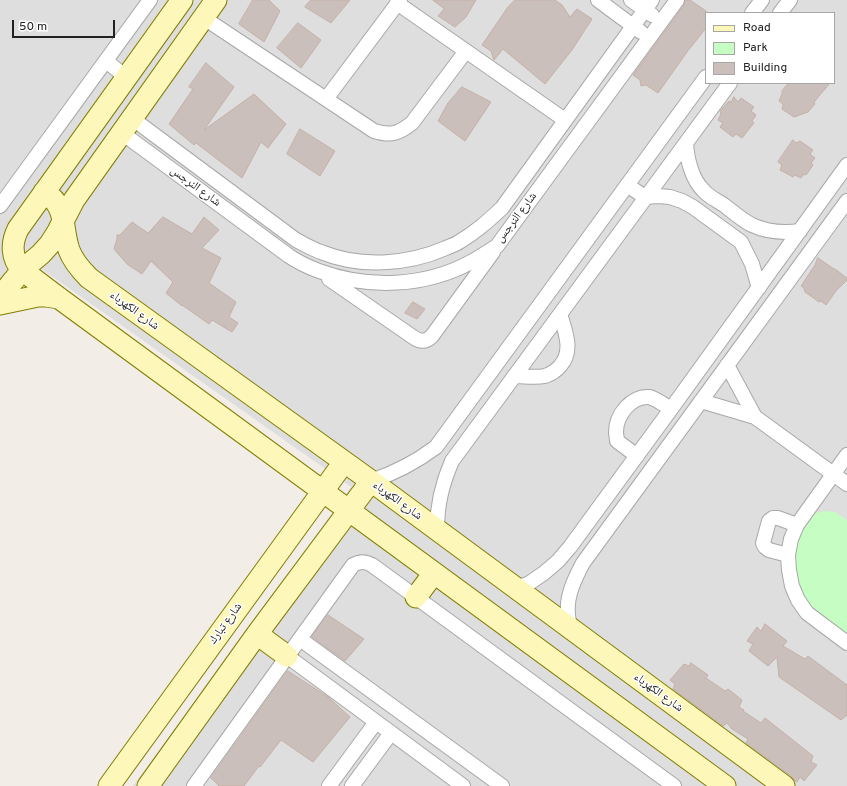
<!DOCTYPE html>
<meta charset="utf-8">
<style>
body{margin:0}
#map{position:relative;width:847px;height:786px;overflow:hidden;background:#f2ede7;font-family:Overpass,sans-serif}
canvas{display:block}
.legend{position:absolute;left:705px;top:12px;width:130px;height:72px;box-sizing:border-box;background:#fff;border:1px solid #a6a6a6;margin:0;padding:5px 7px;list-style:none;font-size:12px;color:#212121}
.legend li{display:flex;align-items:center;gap:8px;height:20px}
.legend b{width:20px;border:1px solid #a6a6a6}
.scale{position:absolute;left:12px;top:20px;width:103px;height:18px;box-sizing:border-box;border:2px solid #212121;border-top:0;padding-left:5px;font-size:12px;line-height:14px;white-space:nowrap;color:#212121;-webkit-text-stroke:3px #fff;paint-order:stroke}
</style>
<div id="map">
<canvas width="847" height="786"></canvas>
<ul class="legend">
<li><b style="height:5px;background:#fdf8ba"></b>Road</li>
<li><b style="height:11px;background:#c6fdc3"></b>Park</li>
<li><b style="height:11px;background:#cabfba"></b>Building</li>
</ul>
<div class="scale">50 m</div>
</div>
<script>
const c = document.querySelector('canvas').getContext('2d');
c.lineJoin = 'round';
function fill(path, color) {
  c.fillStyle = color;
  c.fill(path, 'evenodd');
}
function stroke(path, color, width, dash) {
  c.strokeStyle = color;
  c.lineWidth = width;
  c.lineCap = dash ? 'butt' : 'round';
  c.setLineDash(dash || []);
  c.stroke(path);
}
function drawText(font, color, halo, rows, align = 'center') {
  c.font = font + ' Overpass,"Noto Naskh Arabic",sans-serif';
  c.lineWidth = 3;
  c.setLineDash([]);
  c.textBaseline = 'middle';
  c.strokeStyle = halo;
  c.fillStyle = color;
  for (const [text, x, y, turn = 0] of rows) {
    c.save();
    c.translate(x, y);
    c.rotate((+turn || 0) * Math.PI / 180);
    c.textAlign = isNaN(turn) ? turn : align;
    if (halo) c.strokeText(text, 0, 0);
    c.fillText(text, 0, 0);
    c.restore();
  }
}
fill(new Path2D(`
 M0,0H847V786H133L351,487L26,258L22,250L0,280ZM706,13H834V83H706Z`), '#dfdede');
fill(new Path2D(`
 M824,511L835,512L847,520V634L805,602L794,581L795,552L800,531L811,516L816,513Z`), '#c6fdc3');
const building = new Path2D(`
 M253,0H269L280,11L264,42L239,24Z
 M311,0H350L331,23L305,7Z
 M433,0H476L466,17L455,27L438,16L444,9Z
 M515,0H555L562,5L570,17L577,9L592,19L572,50L545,84L503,49L494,60L491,51L482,45L508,7Z
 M685,0H690L706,11V28L687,52L658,93L646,85L641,86L640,80L633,75L684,5Z
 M298,23L321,40L301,68L277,48Z
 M206,63L234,87L204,130L254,94L286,124L268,148L261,142L242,178L196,143L194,145L169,124L193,89L189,87Z
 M789,83H830L814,102L815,104L808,112L794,117L782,109L783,104L779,101L782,94V91Z
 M462,87L491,102L465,141L438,121L448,103Z
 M734,97L738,102L741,98L754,107L751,111L756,115L752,121L754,123L742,138L736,134L733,137L720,127L723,123L718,120L721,114L720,111L729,101L731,102Z
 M300,129L335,151L320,176L287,154Z
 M793,140L796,143L800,141L813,150L810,154L815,158L811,163L813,165L806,175L804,174L801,178L795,175L793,177L780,170L782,165L778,162Z
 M163,217L192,234L204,217L219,230L202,248L221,258L209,283L236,302L229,317L238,323L232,332L212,320L209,324L182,305V306L166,293L173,282L151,261L142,274L127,264L114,249L117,239V235H120L132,222L148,233Z
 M818,258L834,269H835L847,278V280L836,291L826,305L821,301L819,302L805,292L804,288L801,286L815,265Z
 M413,302L425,309L417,319L405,313Z
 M328,615L364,639L345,661L312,637Z
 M765,624L787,641L783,646L805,659L808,656L847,685V715L841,720L779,677L777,657L768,666L749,651L753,644L747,641L757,627L761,631Z
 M691,663L708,675L706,678L725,691L728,689L742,700L739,707L744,710L743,711L761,723L765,718L813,756L811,762L817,765L804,781L800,777L797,782L795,781L791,776L746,743L748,739L732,729L727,723L723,726L673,689L675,684L670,680L684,664L689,666Z
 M288,671L328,697L350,717L313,762L281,740L260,767L259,766L244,786H219L211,778Z`);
fill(building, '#cabfba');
stroke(building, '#c5b1a8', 1);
const street = new Path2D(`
 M598,0L641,32
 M631,0L652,15
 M397,3L565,120
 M752,13L762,0
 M780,13L790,0
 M204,18L374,131C391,136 398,134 412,123L466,51
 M106,61L126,77
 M326,99L400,0
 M133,119L296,240C304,244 312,249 321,252C360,268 407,265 446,248C450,246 455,245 459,242C476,232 488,221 502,208L652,0
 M122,133L289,256C298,262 308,267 319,271C368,289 425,287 471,262C480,257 489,251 497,246L677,0
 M686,143C687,159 692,180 704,191C709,197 718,201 724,205C733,212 742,220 752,225C767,232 784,233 800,231
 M627,185L645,197L658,196L670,197L682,201L693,207L741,242L752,264L759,288
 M0,206L150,0
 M329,279L413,337C420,342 426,342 432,336L493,252
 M727,365L755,417
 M514,376C524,376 535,378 545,376C551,374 556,371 560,366C574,351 565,331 560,314
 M701,401L755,417L847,484
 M847,455L797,525L791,539L788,555L789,570L792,586L798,600L807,613L847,643
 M637,456L617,441C617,438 616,435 616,432C616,415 631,396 649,397C655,398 666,406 671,409
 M371,481C395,473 416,462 436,447L706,77
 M437,530C437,504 442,484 452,461L730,83
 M788,555L769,550L765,547L763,543L769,521L773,518H778L797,525
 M515,588L528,584L544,573L558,561L570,547L671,409L847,165
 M571,629C570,624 568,619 568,614C566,596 575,578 583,563L847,201
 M300,639L502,786
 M287,656L463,786
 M194,786L353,565C360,561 365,561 372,565L674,786
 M329,786L376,722
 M352,786L391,733`);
const secondary = new Path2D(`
 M182,0L18,229C11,243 11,258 22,270L59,298L725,786
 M44,192C68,206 61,227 69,250C73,261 81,270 89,278L371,481L784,786
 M0,297L22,270L41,254L50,244L57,233L74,200L216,0
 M0,304L38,296H46L59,298
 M416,597L434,573
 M257,634L287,656
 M109,786L344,462
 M148,786L257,634L371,481`);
stroke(street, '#a8a8a8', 16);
stroke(secondary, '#807e00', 23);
stroke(street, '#fff', 14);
stroke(secondary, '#fdf8ba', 21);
drawText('12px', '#212121', '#fff', [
 ["شارع النرجس",195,187,36],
 ["شارع النرجس",517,218,-53],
 ["شارع الكهرباء",134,311,36],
 ["شارع الكهرباء",397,501,36],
 ["شارع تبارك",226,624,-54],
 ["شارع الكهرباء",658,693,36]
]);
</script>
